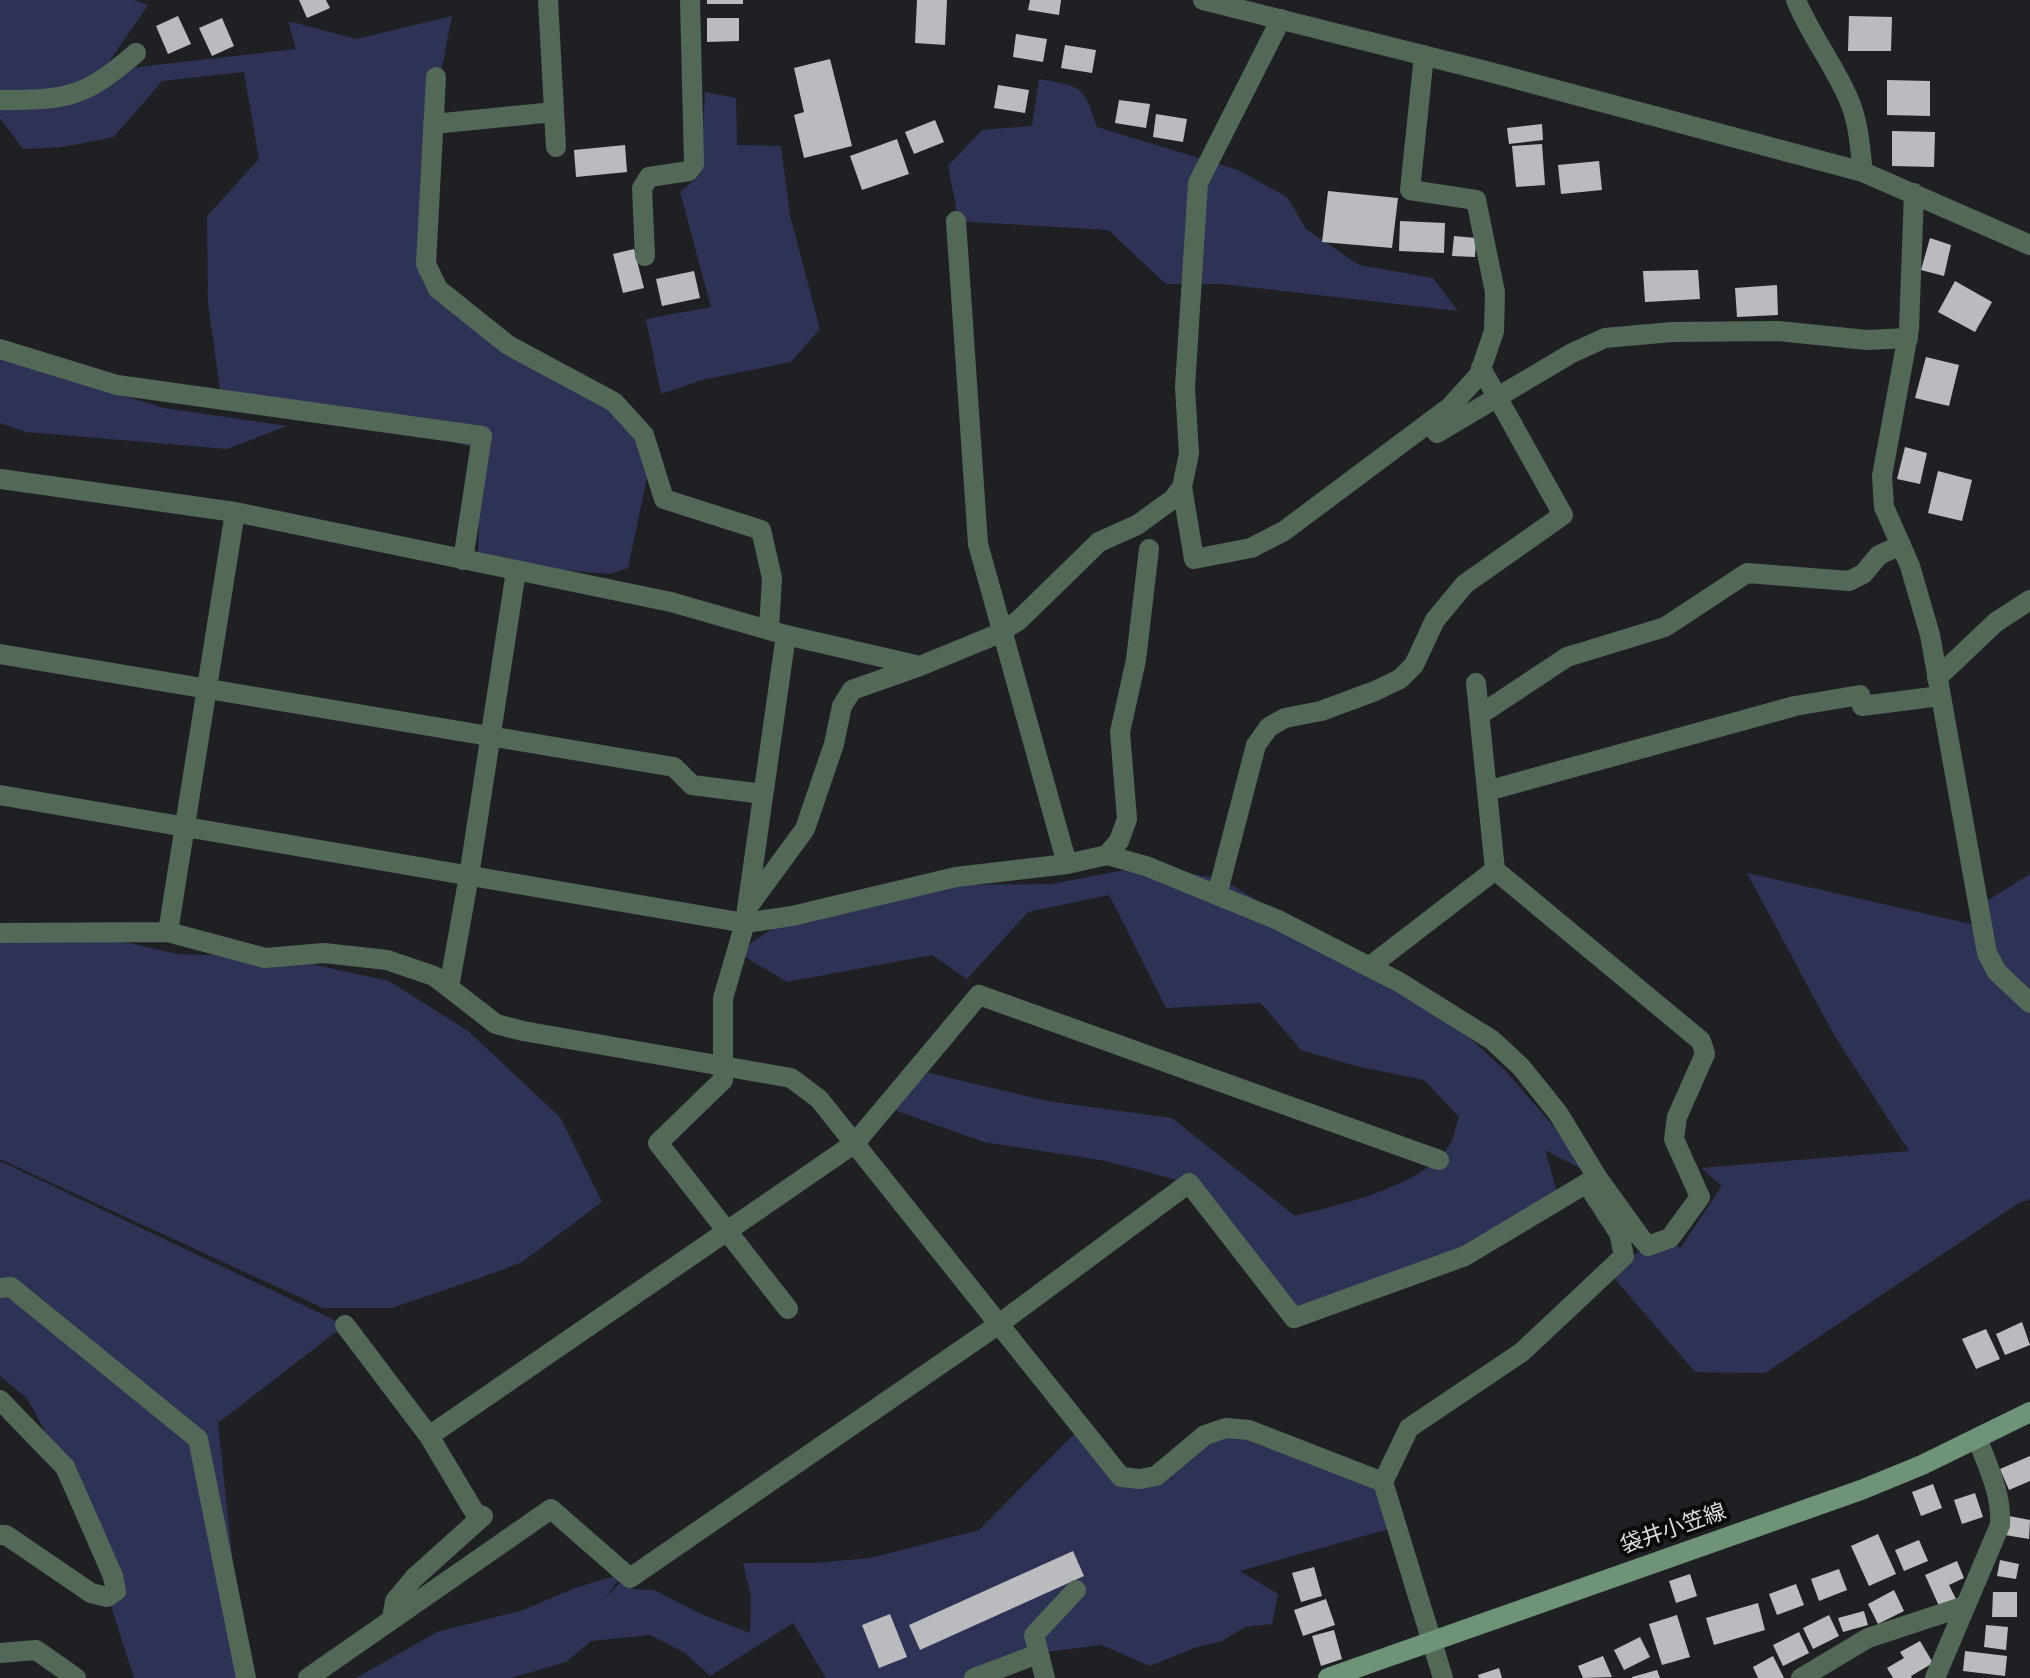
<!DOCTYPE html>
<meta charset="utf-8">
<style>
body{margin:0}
canvas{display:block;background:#1f2023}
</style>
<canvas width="2030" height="1678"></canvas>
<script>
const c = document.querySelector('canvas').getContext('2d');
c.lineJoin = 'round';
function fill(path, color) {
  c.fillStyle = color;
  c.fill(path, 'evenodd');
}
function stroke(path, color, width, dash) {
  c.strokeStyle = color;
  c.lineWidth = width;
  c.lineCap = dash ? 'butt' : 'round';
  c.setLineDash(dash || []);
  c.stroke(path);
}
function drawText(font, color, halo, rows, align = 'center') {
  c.font = font + ' Overpass,"Noto Sans JP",sans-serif';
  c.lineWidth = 8;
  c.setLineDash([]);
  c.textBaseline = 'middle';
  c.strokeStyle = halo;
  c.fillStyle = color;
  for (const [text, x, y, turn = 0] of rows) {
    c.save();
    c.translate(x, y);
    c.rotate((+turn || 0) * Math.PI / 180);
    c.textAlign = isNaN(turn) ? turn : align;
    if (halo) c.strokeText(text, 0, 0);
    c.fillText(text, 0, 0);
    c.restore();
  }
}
fill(new Path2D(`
 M0,0H134L148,5L103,71L296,49L288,21L356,39L452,16L434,108L426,253L438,289L614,402L651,459L628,568L610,574L478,563L480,449L366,420L220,389L208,304L207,216L259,159L244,72L162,81L114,137L63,147L23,149L0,118Z
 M1039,79C1083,87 1083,85 1097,127L1238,170L1287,197L1306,229L1359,265L1433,278L1458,311L1222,284H1166L1108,230L956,221V206L948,166L982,130L1032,126Z
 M705,92L736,98L737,145L781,146L790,216L820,329L791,362L702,380L661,394L646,319L711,307L680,192L700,175Z
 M0,358L164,408L287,426L227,449L26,432L0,423Z
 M1146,866L1222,879L1350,957L1428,1000L1506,1071L1597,1177L1545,1150L1559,1199L1446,1263L1294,1318L1188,1183L1106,1161L984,1142L886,1107L917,1070L1047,1101L1172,1118L1295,1216C1339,1205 1430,1185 1451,1142C1455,1134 1456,1125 1459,1117L1424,1080L1356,1066L1301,1050L1261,1003L1166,1008L1109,895L1028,912L967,979L932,955L787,982L737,952L792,916L923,885L1052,884Z
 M1747,873L1975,925L1977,907L2030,874V1199L2019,1203L1765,1373L1695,1372L1608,1271L1648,1246L1681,1247L1722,1186L1701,1168L1909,1151L1834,1035Z
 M82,932L177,954L279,957L389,981L468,1031L560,1117L602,1202L522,1262L494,1273L392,1308H323L0,1159V934Z
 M0,1161L345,1325L218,1423L245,1678H134L70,1478L27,1398L0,1376Z
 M1081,1427L1121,1477L1163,1470L1174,1482L1169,1473L1201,1438L1249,1430L1383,1482L1392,1528L1240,1571L1278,1594L1272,1624L1245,1627L1222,1641L1197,1647L1150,1666L1102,1645L1038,1653L974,1678H826L793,1623L710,1676L685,1653L650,1635L591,1641L566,1662L511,1678H356L437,1632L523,1610L575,1588L624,1573L605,1598L626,1577L632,1589L654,1590L701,1614L750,1633L751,1596L743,1563H813L871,1558L979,1530Z`), '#2e3255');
fill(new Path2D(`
 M299,0H326L330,8L307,18Z
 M707,0H743V4H707Z
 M917,0H947L945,45L915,43Z
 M1030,0H1061L1059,15L1028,10Z
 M178,16L191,44L168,54L156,26Z
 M1849,16L1892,17L1891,51H1848Z
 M222,18L234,46L212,56L199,28Z
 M707,18H739V41L707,42Z
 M1016,34L1047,39L1043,62L1013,57Z
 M1065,45L1096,50L1092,73L1061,68Z
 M830,59L852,146L804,158L794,115L804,112L794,68Z
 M1887,80L1930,81V116L1887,115Z
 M998,85L1029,90L1025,113L994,108Z
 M1119,100L1150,104L1146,128L1115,123Z
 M1156,114L1187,119L1183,142L1153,137Z
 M935,120L944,142L914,154L905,132Z
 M1542,124L1543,140L1509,144L1507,128Z
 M1892,131L1935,132L1934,167L1892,166Z
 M897,139L909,174L862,190L850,156Z
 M1542,144L1545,185L1516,187L1512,146Z
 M625,145L627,172L576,177L574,150Z
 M1599,161L1602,190L1561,194L1558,165Z
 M1328,191L1398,198L1392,248L1322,242Z
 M1400,221L1445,223L1444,253L1399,251Z
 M1454,236L1476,238L1475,257L1452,256Z
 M1930,238L1951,245L1944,276L1921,270Z
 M634,249L644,288L623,293L613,254Z
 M1698,270L1700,299L1645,302L1643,271Z
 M694,271L700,298L662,306L656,279Z
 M1955,281L1992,302L1975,332L1938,312Z
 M1777,285L1778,315L1737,317L1735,288Z
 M1926,357L1959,365L1949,406L1915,398Z
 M1905,447L1927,453L1920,484L1897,479Z
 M1938,471L1972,480L1962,521L1928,513Z
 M2022,1322L2030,1345L2005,1355L1996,1334Z
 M1986,1329L2000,1359L1976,1369L1962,1339Z
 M2030,1456V1481L2009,1490L2000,1469Z
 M1933,1484L1942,1508L1921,1516L1912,1492Z
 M1975,1493L1983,1517L1962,1524L1954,1500Z
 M2009,1516L2030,1520L2029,1539L2005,1535Z
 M1878,1534L1896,1574L1869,1586L1851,1546Z
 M1919,1540L1928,1561L1904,1571L1895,1550Z
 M1073,1551L1084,1576L920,1650L909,1625Z
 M2000,1560L2019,1564L2016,1579L1997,1576Z
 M1957,1561L1964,1578L1949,1585L1956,1599L1939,1606L1925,1575Z
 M1314,1567L1322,1596L1301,1602L1292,1573Z
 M1839,1569L1847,1590L1819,1601L1811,1579Z
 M1690,1574L1697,1596L1676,1603L1669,1581Z
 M1796,1584L1804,1605L1777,1615L1769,1594Z
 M1894,1590L1904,1611L1878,1624L1868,1604Z
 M1993,1592H2017V1617H1992Z
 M1326,1599L1335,1625L1303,1636L1294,1610Z
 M1758,1603L1765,1630L1714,1645L1706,1618Z
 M1864,1611L1868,1625L1843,1632L1838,1618Z
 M890,1614L907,1657L879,1668L862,1625Z
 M1677,1615L1690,1657L1662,1665L1649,1624Z
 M1829,1615L1839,1636L1813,1649L1803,1628Z
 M1986,1625L2008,1627L2006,1650L1984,1647Z
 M1334,1630L1342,1659L1321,1666L1312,1636Z
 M1799,1632L1809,1653L1783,1666L1773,1645Z
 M1640,1637L1650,1657L1624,1670L1614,1650Z
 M1920,1641L1933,1663L1911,1676L1912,1678H1893L1887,1668L1904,1658L1900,1652Z
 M1965,1651L2007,1656L2005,1676L1963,1671Z
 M1603,1656L1612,1677L1583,1678L1578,1666Z
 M1773,1656L1784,1678H1758L1753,1667Z
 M1499,1668L1502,1678H1479L1478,1675Z
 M1657,1670L1660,1678H1632V1677Z`), '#babbbf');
stroke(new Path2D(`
 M548,0L556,147
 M436,77L426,264L438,289L508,345L614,402L644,435L664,499L761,530L772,578L769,629
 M0,100C67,100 84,98 136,53
 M433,124L554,112
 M956,221L978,544L1067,864
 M645,256L642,188L649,177L689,171L694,164L690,0
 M0,349L117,385L482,436L463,560
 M1430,422L1437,433L1572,353L1605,338L1672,332L1778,331L1867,340L1908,338
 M0,479L235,512L671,602L786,635L920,666L993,636L1018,621L1099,542L1137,525L1173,499L1182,487L1189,454L1185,387L1198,183L1281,19
 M1182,487L1194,559L1251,548L1284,531L1450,407L1479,375L1494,331L1495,292L1476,200L1410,190L1424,55
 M786,635L745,923L723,998V1080L658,1143L788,1309
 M0,654L674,767L692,785L763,794
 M1937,678L1996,622L2030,600
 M1481,714L1567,657L1665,627L1747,573L1849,581L1863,574L1879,555L1901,545
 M1487,791L1795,706L1860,695L1862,706L1940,696
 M0,795L745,923L792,916L956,877L1067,864L1107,855L1146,866L1278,920L1399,982L1492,1040L1521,1067L1558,1113L1597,1177L1641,1238L1648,1246L1670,1238L1700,1197L1674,1139L1677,1117L1705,1054L1701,1041L1495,870
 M1107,855L1119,841L1127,819L1120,732L1136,660L1149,549
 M1217,895L1256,745L1269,727L1285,718L1321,711L1375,691L1400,679L1414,665L1435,620L1465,584L1563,515L1481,368
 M750,904L805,829L834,744L842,706L852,690L920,666
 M168,932L235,512
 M0,933L168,932L265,958L324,953L387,960L434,976L496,1024L523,1031L791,1078L819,1099L1121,1477L1140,1479L1156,1476L1205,1435L1226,1428L1249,1430L1383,1482L1443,1678
 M1369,967L1495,870L1476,683
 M449,987L469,876L516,571
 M0,1288L11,1287L198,1439L246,1678
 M345,1325L429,1436L475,1513L483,1516L414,1578L395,1601L392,1619
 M0,1400L65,1467L113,1576L116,1591L107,1597L91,1593L6,1535H0
 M429,1436L855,1143L979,995L1439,1160
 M1383,1482L1409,1428L1522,1352L1624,1256L1619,1233L1593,1193
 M0,1653L36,1650L76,1678
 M308,1678L551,1509L630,1578L999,1324L1189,1183L1294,1318L1465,1256L1597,1177
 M974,1678L1038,1654
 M1045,1678L1034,1635L1076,1590
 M1801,1678L1868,1638L1965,1606
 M1935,1678L2000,1525C2002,1494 1988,1467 1977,1438`), '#536957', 20);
stroke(new Path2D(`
 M1203,0L1486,71L1863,172L2030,245
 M1796,0C1811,37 1837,68 1851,105C1859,126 1860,149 1863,172
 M1914,193L1909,329L1882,476L1884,507L1910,566L1930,635L1987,953L1997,972L2030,1003`), '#536957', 20);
stroke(new Path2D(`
 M1328,1678L1861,1490L1922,1465L2030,1412`), '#6e9376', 20);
drawText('22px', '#dddde0', '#090a0b', [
 ["袋井小笠線",1674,1531,-19]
]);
</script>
